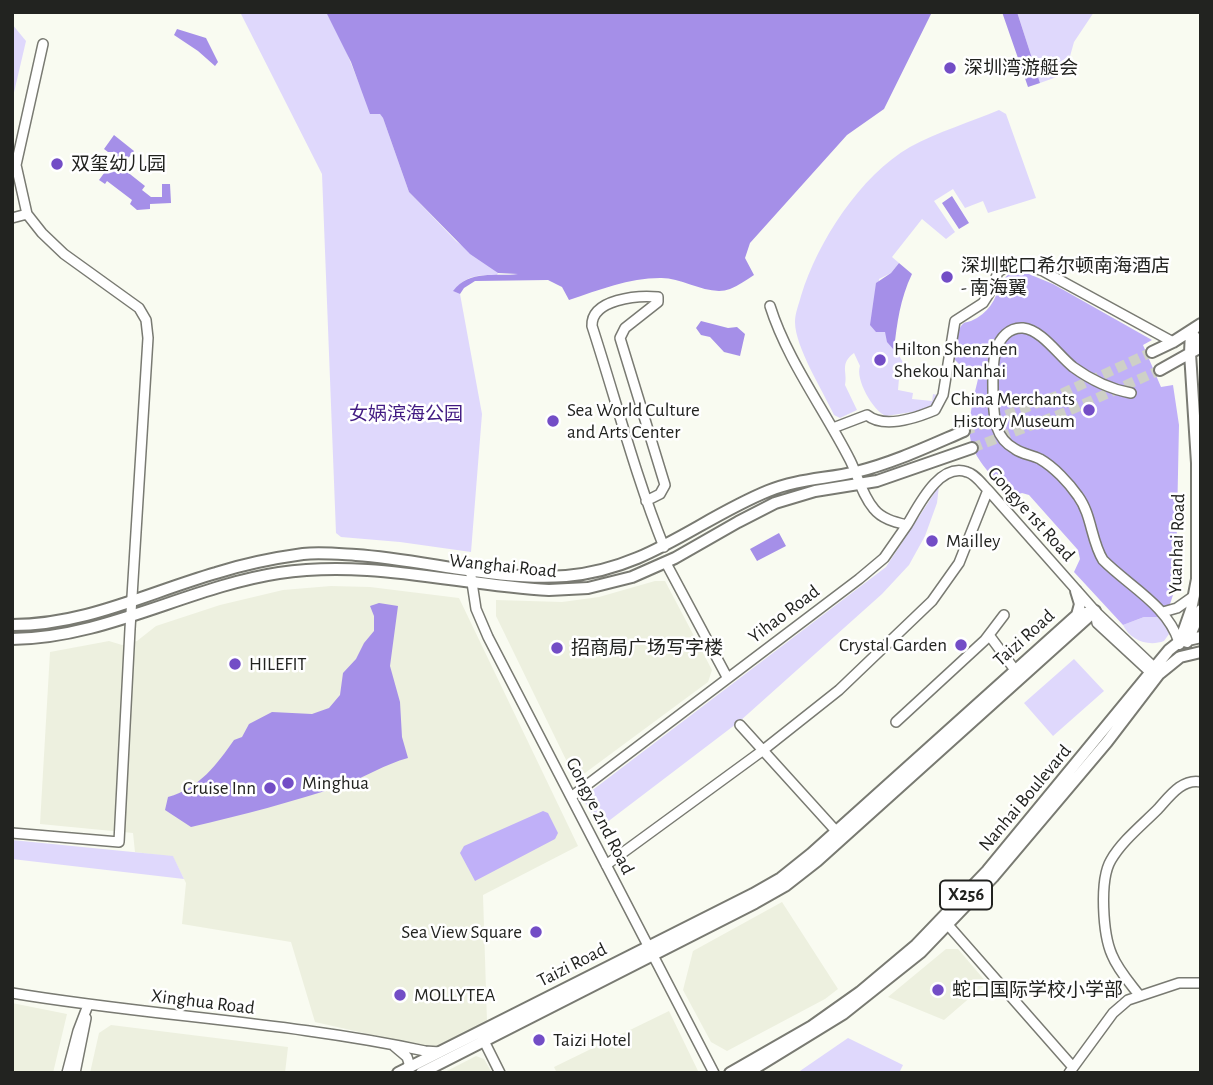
<!DOCTYPE html>
<meta charset="utf-8">
<style>
body{margin:0}
#map{position:relative;width:1213px;height:1085px;overflow:hidden;background:#f9fbf1;font-family:"Alegreya Sans",sans-serif}
canvas{display:block}
.frame{position:absolute;inset:0;border:14px solid #222320;pointer-events:none}
</style>
<div id="map">
<canvas width="1213" height="1085"></canvas>
<div class="frame"></div>
</div>
<script>
const c = document.querySelector('canvas').getContext('2d');
c.lineJoin = 'round';
function fill(path, color) {
  c.fillStyle = color;
  c.fill(path, 'evenodd');
}
function stroke(path, color, width, dash) {
  c.strokeStyle = color;
  c.lineWidth = width;
  c.lineCap = dash ? 'butt' : 'round';
  c.setLineDash(dash || []);
  c.stroke(path);
}
function drawText(font, color, halo, rows, align = 'center') {
  c.font = font + ' "Alegreya Sans","Noto Sans SC",sans-serif';
  c.lineWidth = 5;
  c.setLineDash([]);
  c.textBaseline = 'middle';
  c.strokeStyle = halo;
  c.fillStyle = color;
  for (const [text, x, y, turn = 0] of rows) {
    c.save();
    c.translate(x, y);
    c.rotate((+turn || 0) * Math.PI / 180);
    c.textAlign = isNaN(turn) ? turn : align;
    if (halo) c.strokeText(text, 0, 0);
    c.fillText(text, 0, 0);
    c.restore();
  }
}
fill(new Path2D(`
 M655,581H665L712,670L708,682L585,773L571,770L496,616V600L562,602L599,597Z
 M331,586L370,587L459,598L578,846L483,895L487,1022L436,1046H421L315,1022L291,942L182,924L186,883L173,857L135,852L133,833L40,824L50,652L109,641L122,645L137,641L156,626L220,605L283,590Z
 M782,902L838,989L825,999L727,1051L711,1042L683,990L693,951Z
 M946,949H958L987,983L944,1020L888,997Z
 M12,1003L67,1014L53,1073H12Z
 M669,1011L699,1073H557L554,1067Z
 M111,1025L288,1047L285,1073H90L99,1033Z
 M476,1056L484,1059L492,1073H443Z`), '#edf0df');
fill(new Path2D(`
 M240,12H326L342,41L360,86L383,118L409,192L456,241L498,273L497,275C479,275 465,275 454,291L460,294L482,414L471,552L400,542L341,537L336,533L322,174Z
 M1017,12H1094L1074,42L1065,74L1040,83Z
 M12,24L26,41L12,101Z
 M999,110L1006,114L1036,198L988,213L983,201L965,208L953,189L934,201L955,232L946,239L922,219L892,257L899,263L891,273L879,279L876,332H885L904,364L900,367L898,390L913,393L912,399L932,401L933,394L937,395C936,403 933,407 925,410L886,416C873,411 855,379 860,366L854,353C839,364 848,372 845,385L857,410L840,418L834,415C823,391 795,347 795,322C795,313 799,304 801,296C818,241 860,176 910,147C938,132 970,122 999,110Z
 M939,486L937,503L925,536L909,565L882,594L740,721L606,823H597L584,801L586,795L886,567Z
 M1144,617H1161L1167,624L1169,634L1164,641C1148,647 1130,640 1123,625Z
 M1074,659L1104,691L1053,736L1024,703Z
 M12,840L173,856L184,879L12,859Z
 M848,1038L903,1065L899,1073H797Z`), '#dfd8fc');
fill(new Path2D(`
 M1024,272L1053,284L1152,340L1143,345L1161,387L1173,385L1179,425L1176,570L1175,589L1170,604L1163,608L1161,617H1144L1123,625L1074,572L1080,559L1078,550L1029,495L1022,493L1013,496L1008,494C965,447 963,441 978,379L971,368L959,364L955,360C956,350 955,334 961,326C965,321 965,323 971,321C988,314 997,299 1000,282L1009,274Z
 M543,811L548,813L558,833L555,839L475,881L460,853L464,846Z`), '#c0b0f8');
fill(new Path2D(`
 M326,12H932L884,109L847,135L750,243L745,258L754,275C746,280 738,286 730,289C709,297 682,277 660,278C629,278 599,290 569,300L562,287L548,280L475,281L464,288L460,294L453,291C470,269 495,277 518,274L498,273L470,254L409,192L383,118L380,114H370L351,62Z
 M1002,12H1017L1040,83L1028,87Z
 M177,29L206,38L218,62L215,66L198,51L174,35Z
 M114,135L134,151L121,167L145,186L142,190L151,197H162V184H170L171,203L150,204V209L137,210L130,204L132,200L107,181L105,184L99,180L110,165H115L118,161L115,152H108L104,149Z
 M952,196L969,223L959,229L942,203Z
 M899,263L912,274C900,299 897,323 894,350L887,342L885,332H876L870,325L876,283L891,273Z
 M701,321L728,328L737,327L745,334L740,356L724,352L710,337L701,335L696,328Z
 M779,533L786,546L757,561L750,549Z
 M379,603L398,606L390,666L400,702L402,737L408,758C385,764 366,777 343,785C293,802 242,815 191,827L165,810L168,797C200,788 217,764 234,740L242,737L249,724L272,712L312,714L329,708L340,695L343,673L356,659L364,643L374,631V616L370,606Z`), '#a58fe8');
stroke(new Path2D(`
 M964,431L1059,395L1152,352
 M972,448L1066,412L1160,370`), '#ced0c7', 10, [10, 5]);
const minor = new Path2D(`
 M27,214L16,165L43,44
 M12,218L27,214L42,233L64,254L139,308L146,320L148,338L130,629L119,842L12,833
 M770,306C787,360 824,409 850,460C858,476 862,495 874,509C882,519 895,522 907,525C918,507 939,462 967,472C975,474 982,484 988,490L1095,611L1157,670
 M1131,393C1109,389 1091,380 1073,367C1058,355 1042,330 1023,328C1009,327 1000,338 996,350C992,363 993,379 993,393C994,415 993,437 1015,449C1022,454 1032,455 1040,459C1054,467 1069,483 1078,496C1092,515 1091,541 1103,560C1130,587 1167,605 1179,642
 M833,428L867,415C884,429 916,418 935,410L943,395L955,321L983,303L992,289L998,272C1012,262 1027,265 1043,271L1173,342
 M646,501L660,494L665,485L620,338L625,328L658,302V297C638,295 591,299 592,326C616,400 635,475 664,547
 M666,563L727,677
 M471,576L476,609L488,637L714,1073
 M1095,611L1097,623L1150,672L1155,673
 M1163,612L1177,608L1194,596
 M989,635L1015,670
 M896,722L985,640L1004,615
 M740,725L836,831
 M571,797L859,579L884,558L907,525
 M606,865L762,751L839,690L932,601L959,563L988,490
 M948,925L1072,1066
 M12,993C149,1016 290,1022 425,1051L440,1052
 M1139,995C1130,983 1118,970 1112,955C1103,935 1099,880 1111,860C1122,841 1142,825 1158,809C1169,797 1182,778 1201,782
 M484,1041L500,1073
 M394,1046L407,1057L409,1063L408,1068
 M67,1073L78,1031L88,1005
 M75,1073L86,1018
 M1069,1073L1113,1013L1128,1000L1179,983H1201`);
const major = new Path2D(`
 M1191,331L1190,353L1197,463H1201
 M1152,352L1173,342L1201,324
 M1160,370L1201,347L1191,331
 M1076,591L1080,604L1077,615
 M12,625C85,625 147,593 216,573C244,564 274,558 303,554C320,552 339,554 356,555C426,560 496,581 566,576C648,569 697,520 768,491C797,479 826,479 856,472C893,463 929,446 964,431
 M12,639C106,638 188,587 279,573C370,559 458,585 549,590L588,588L632,577L675,558L738,522L775,503L815,491L877,481L972,448
 M1187,642L1201,610
 M1179,644L1191,610L1197,579V463L1201,459
 M398,1073L753,894L781,878L811,854L1077,615L1095,611
 M421,1073L755,903L785,886L817,861L1095,611
 M730,1073L812,1026L860,992L916,945L987,871L1169,650L1179,642L1201,637
 M747,1073L843,1014L921,952L993,877L1107,742L1159,674L1180,657L1201,652`);
stroke(minor, '#797a72', 12);
stroke(major, '#797a72', 14);
stroke(minor, '#fff', 9);
stroke(major, '#fff', 10);
for (const [x, y, r, color] of [
 [950,68,7,"#734dc6"],
 [57,164,7,"#734dc6"],
 [947,277,7,"#734dc6"],
 [880,360,7,"#734dc6"],
 [1089,410,7,"#734dc6"],
 [553,421,7,"#734dc6"],
 [932,541,7,"#734dc6"],
 [961,645,7,"#734dc6"],
 [557,648,7,"#734dc6"],
 [235,664,7,"#734dc6"],
 [288,783,7,"#734dc6"],
 [270,788,7,"#734dc6"],
 [536,932,7,"#734dc6"],
 [938,990,7,"#734dc6"],
 [400,995,7,"#734dc6"],
 [539,1040,7,"#734dc6"]
]) {
  const dot = new Path2D();
  dot.arc(x, y, r, 0, 2 * Math.PI);
  c.fillStyle = color;
  c.fill(dot);
  stroke(dot, '#fff', 2.5);
}
for (const [x, y, w] of [
 [966,895,52]
]) {
  const box = new Path2D();
  box.roundRect(x - w / 2, y - 14.5, w, 29, 5);
  c.fillStyle = '#fff';
  c.fill(box);
  stroke(box, '#222320', 2);
}
drawText('bold 18px', '#222320', null, [
 ["X256",966,895]
]);
drawText('19px', '#222320', '#fff', [
 ["深圳湾游艇会",964,68],
 ["双玺幼儿园",71,164],
 ["深圳蛇口希尔顿南海酒店",961,266],
 ["- 南海翼",961,288],
 ["Hilton Shenzhen",894,349],
 ["Shekou Nanhai",894,371],
 ["China Merchants",1075,399,"right"],
 ["History Museum",1075,421,"right"],
 ["Sea World Culture",567,410],
 ["and Arts Center",567,432],
 ["Mailley",946,541],
 ["Crystal Garden",947,645,"right"],
 ["招商局广场写字楼",571,648],
 ["HILEFIT",249,664],
 ["Minghua",302,783],
 ["Cruise Inn",256,788,"right"],
 ["Sea View Square",522,932,"right"],
 ["蛇口国际学校小学部",952,990],
 ["MOLLYTEA",414,995],
 ["Taizi Hotel",553,1040]
], 'left');
drawText('19px', '#421b82', '#fff', [
 ["女娲滨海公园",406,414]
]);
drawText('19px', '#222320', '#fff', [
 ["Gongye 1st Road",1031,514,48],
 ["Yuanhai Road",1177,544,-88],
 ["Wanghai Road",503,566,6],
 ["Yihao Road",784,614,-37],
 ["Taizi Road",1024,638,-42],
 ["Nanhai Boulevard",1025,798,-50],
 ["Gongye 2nd Road",600,816,63],
 ["Taizi Road",572,965,-27],
 ["Xinghua Road",203,1002,7]
]);
</script>
